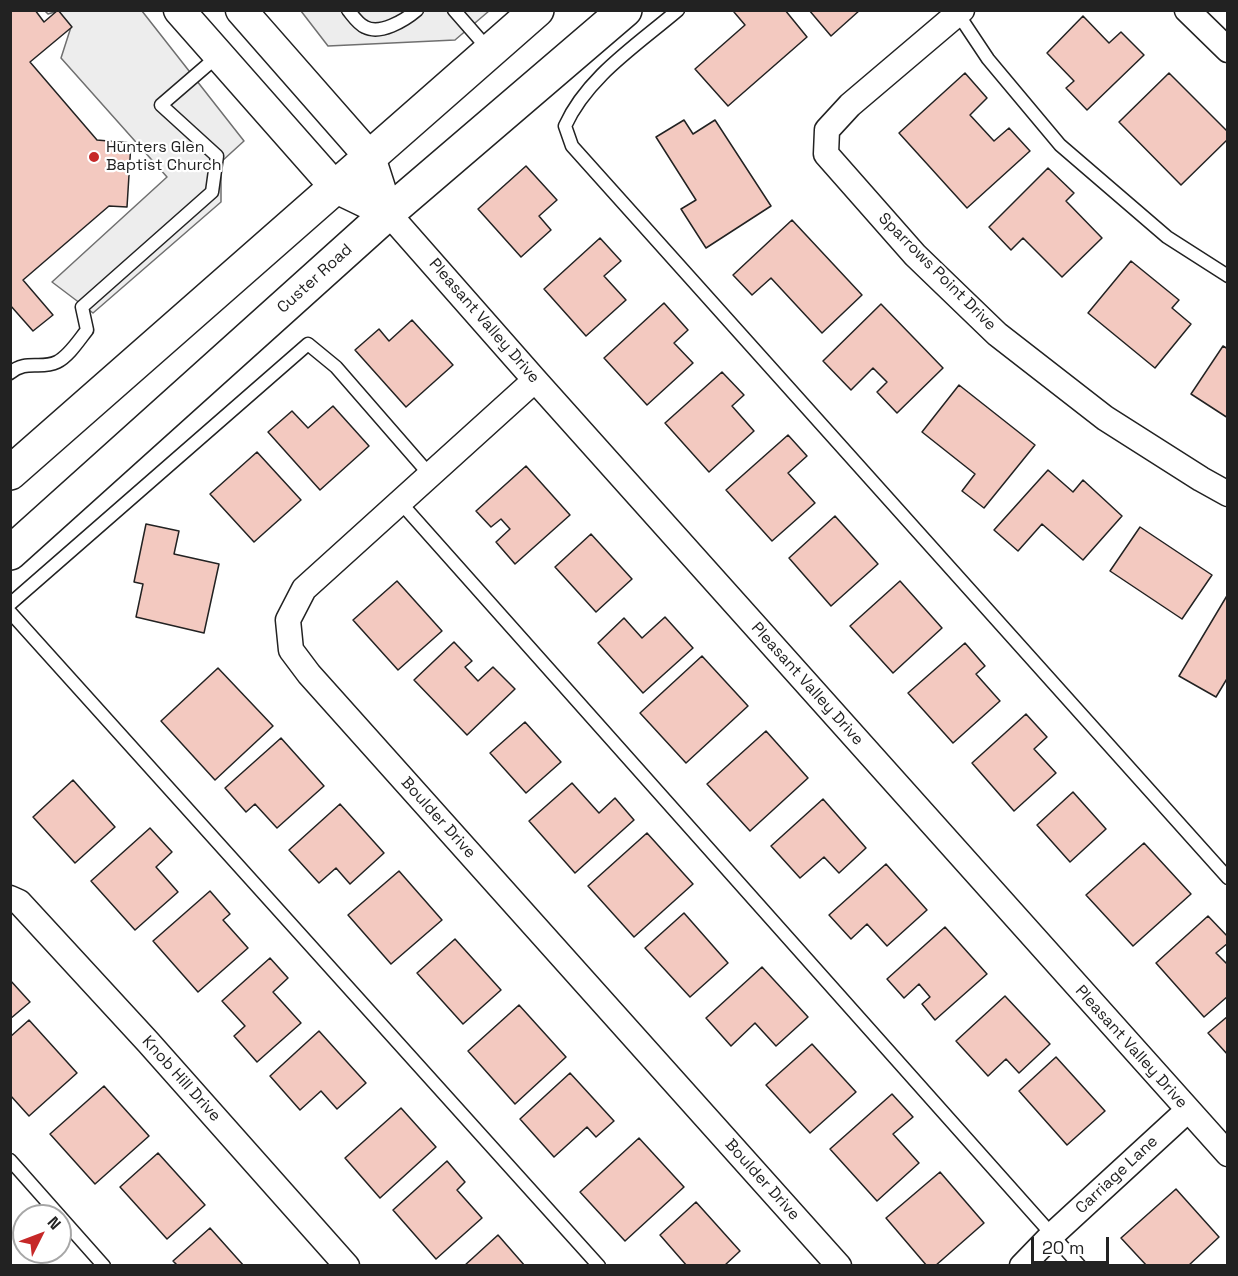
<!DOCTYPE html>
<style>
body{margin:0}
#map{position:relative;width:1238px;height:1276px;overflow:hidden;background:#fff;font-family:"Space Grotesk",sans-serif}
canvas{display:block}
.frame{position:absolute;inset:0;border:12px solid #222;pointer-events:none}
.north{position:absolute;left:12px;top:1204px;width:60px;height:60px;box-sizing:border-box;background:#fff;border:2px solid #a7a7a7;border-radius:50%;rotate:48deg;font-size:16px;font-weight:700;line-height:24px;text-align:center;color:#222}
.north::after{content:'';display:block;margin:auto;width:21px;height:27px;background:#c62828;clip-path:polygon(50% 0,100% 100%,50% 72%,0 100%)}
.scale{position:absolute;left:1031px;top:1237px;width:78px;height:27px;box-sizing:border-box;border:3px solid #222;border-top:0;padding-left:8px;font-size:18px;line-height:21px;white-space:nowrap;color:#222;-webkit-text-stroke:4px #fff;paint-order:stroke}
</style>
<div id="map">
<canvas width="1238" height="1276"></canvas>
<div class="frame"></div>
<div class="north">N</div>
<div class="scale">20 m</div>
</div>
<script>
const c = document.querySelector('canvas').getContext('2d');
c.lineJoin = 'round';
function fill(path, color) {
  c.fillStyle = color;
  c.fill(path, 'evenodd');
}
function stroke(path, color, width, dash) {
  c.strokeStyle = color;
  c.lineWidth = width;
  c.lineCap = dash ? 'butt' : 'round';
  c.setLineDash(dash || []);
  c.stroke(path);
}
function drawText(font, color, halo, rows, align = 'center') {
  c.font = font + ' "Space Grotesk",sans-serif';
  c.lineWidth = 4.5;
  c.setLineDash([]);
  c.textBaseline = 'middle';
  c.strokeStyle = halo;
  c.fillStyle = color;
  for (const [text, x, y, turn = 0] of rows) {
    c.save();
    c.translate(x, y);
    c.rotate((+turn || 0) * Math.PI / 180);
    c.textAlign = isNaN(turn) ? turn : align;
    if (halo) c.strokeText(text, 0, 0);
    c.fillText(text, 0, 0);
    c.restore();
  }
}
const parking = new Path2D(`
 M45,11H142L244,141L221,162V202L93,313L52,282L167,177L61,58L71,27L58,11L48,14Z
 M301,11H489L455,40L328,46Z`);
fill(parking, '#ededed');
stroke(parking, '#6f6f6f', 1.5);
const building = new Path2D(`
 M10,10H35L44,22L58,10L72,27L30,62L97,140L131,143L127,207L109,206L23,280L53,315L33,331L10,305Z
 M736,10H785L807,37L728,106L695,69L745,25L734,12Z
 M809,10H860L831,36Z
 M1083,16L1109,43L1121,32L1144,55L1087,110L1066,88L1074,81L1047,53Z
 M965,73L987,98L970,115L994,141L1009,128L1030,151L967,208L899,133Z
 M1169,73L1228,132V139L1181,185L1119,122Z
 M684,120L693,134L715,120L771,206L706,248L681,209L696,200L656,137Z
 M526,166L557,200L539,216L551,230L521,257L478,209Z
 M1048,168L1074,193L1066,201L1102,238L1062,277L1023,238L1011,250L989,227Z
 M792,220L862,295L822,333L771,278L752,295L733,275Z
 M600,238L621,261L604,276L626,300L586,336L544,289Z
 M1131,261L1179,300L1172,308L1191,324L1155,368L1088,313Z
 M664,303L688,330L674,343L693,363L647,405L604,358Z
 M881,304L943,368L897,413L877,392L887,382L873,368L851,390L823,361Z
 M412,320L453,365L406,407L355,350L379,329L389,341Z
 M1223,346L1228,349V418L1191,394Z
 M722,372L744,395L732,406L754,431L709,472L665,423Z
 M959,385L1035,445L984,508L962,491L975,474L922,432Z
 M333,406L369,446L320,490L268,432L292,411L308,428Z
 M788,435L807,456L788,473L815,503L772,541L726,490Z
 M257,452L301,500L254,542L210,494Z
 M526,466L570,515L515,564L496,542L510,529L501,519L491,527L476,511Z
 M1048,470L1073,492L1083,480L1122,516L1083,560L1042,524L1018,551L994,530Z
 M835,516L878,564L831,606L789,558Z
 M146,524L179,531L174,554L219,564L204,633L136,617L143,584L134,582Z
 M1140,527L1212,575L1182,619L1110,571Z
 M591,534L632,579L596,612L555,567Z
 M397,581L442,631L398,670L353,620Z
 M900,581L942,628L893,673L850,626Z
 M1228,594V677L1216,697L1179,676Z
 M665,617L693,648L643,693L598,643L624,618L642,638Z
 M454,642L472,661L465,667L478,681L493,667L515,689L467,735L414,680Z
 M965,643L985,666L976,674L1000,701L953,743L908,693Z
 M702,656L748,706L686,763L640,713Z
 M218,668L273,726L215,780L161,721Z
 M1026,714L1047,737L1034,749L1056,773L1014,811L972,763Z
 M525,722L561,762L526,793L490,753Z
 M766,731L808,778L750,831L707,784Z
 M281,738L324,786L277,828L255,804L246,812L225,788Z
 M73,780L115,827L75,863L33,817Z
 M572,783L599,813L615,798L634,820L575,873L529,821Z
 M1073,792L1106,829L1070,862L1037,825Z
 M823,799L866,848L839,873L824,857L800,878L771,846Z
 M340,804L384,853L350,884L336,868L319,883L289,850Z
 M150,828L172,852L156,867L178,892L135,930L91,881Z
 M647,833L693,884L634,937L588,886Z
 M1144,843L1191,894L1133,946L1086,895Z
 M886,864L927,910L887,946L867,924L851,939L829,915Z
 M399,871L442,920L391,964L348,915Z
 M210,891L230,914L223,920L248,948L198,992L153,941Z
 M684,913L728,963L690,997L645,948Z
 M1208,916L1228,937V943L1216,953L1228,965V996L1204,1017L1156,963Z
 M945,927L987,974L935,1020L922,1004L930,997L919,984L904,998L887,979Z
 M455,939L501,990L463,1024L417,973Z
 M270,958L288,978L273,992L301,1023L257,1062L234,1036L245,1026L222,1001Z
 M762,967L808,1017L776,1046L755,1023L731,1046L706,1018Z
 M10,980L30,1002L10,1019Z
 M1005,996L1050,1044L1019,1073L1006,1059L988,1076L956,1041Z
 M519,1005L566,1057L515,1104L468,1051Z
 M1228,1016V1055L1208,1033Z
 M29,1020L77,1073L29,1116L10,1095V1037Z
 M319,1031L366,1083L337,1109L321,1091L300,1110L270,1076Z
 M812,1044L856,1092L810,1133L766,1085Z
 M1056,1057L1105,1111L1067,1145L1019,1091Z
 M570,1073L614,1121L596,1137L587,1127L554,1157L520,1119Z
 M104,1086L149,1136L95,1184L50,1134Z
 M892,1094L913,1117L893,1134L919,1163L877,1201L830,1149Z
 M401,1108L436,1147L380,1198L345,1158Z
 M639,1138L684,1187L625,1241L580,1192Z
 M158,1153L205,1205L167,1239L120,1187Z
 M447,1161L465,1182L457,1190L482,1218L436,1259L393,1210Z
 M940,1172L984,1223L935,1266H927L886,1218Z
 M1176,1189L1219,1237L1188,1266H1147L1121,1238Z
 M696,1202L740,1251L724,1266H687L660,1235Z
 M210,1228L244,1266H178L173,1261Z
 M498,1235L525,1266H464Z`);
fill(building, '#f3c9c0');
stroke(building, '#222', 1.5);
const service = new Path2D(`
 M348,10C353,16 358,24 365,27C380,35 404,21 417,10
 M454,10L489,50
 M678,10C637,45 587,77 565,126L572,146L1228,878
 M956,11L988,59L1060,145L1167,237L1228,276
 M10,373C26,359 41,370 57,362C69,356 79,340 87,330L82,307L212,192L217,156L161,105L219,55
 M400,502L1080,1266
 M10,604L308,344L336,367L430,475
 M10,612L599,1266
 M10,1160L104,1266`);
const minor = new Path2D(`
 M962,10L850,105L827,130L826,154L915,255L997,334L1105,418L1201,479L1228,494
 M1187,10L1228,50
 M388,213L535,380L1228,1154
 M535,380L304,589L288,620L291,650L309,674L839,1266
 M10,898L19,902L148,1042L347,1266
 M1022,1266L1052,1235L1188,1110`);
const tertiary = new Path2D(`
 M179,10L336,188L388,213
 M241,10L370,157L388,213`);
const primary = new Path2D(`
 M10,473L537,10
 M10,553L388,213L625,10`);
stroke(service, '#222', 15);
stroke(minor, '#222', 27);
stroke(tertiary, '#222', 33);
stroke(primary, '#222', 36);
stroke(service, '#fff', 12);
stroke(minor, '#fff', 24);
stroke(tertiary, '#fff', 30);
stroke(primary, '#fff', 33);
for (const [x, y, r, color] of [
 [94,157,6,"#c62828"]
]) {
  const dot = new Path2D();
  dot.arc(x, y, r, 0, 2 * Math.PI);
  c.fillStyle = color;
  c.fill(dot);
  stroke(dot, '#fff', 2);
}
drawText('16px', '#222', '#fff', [
 ["Hunters Glen",106,148],
 ["Baptist Church",106,166]
], 'left');
drawText('16px', '#222', '#fff', [
 ["Sparrows Point Drive",937,272,45],
 ["Custer Road",315,279,-42],
 ["Pleasant Valley Drive",484,321,49],
 ["Pleasant Valley Drive",807,684,48],
 ["Boulder Drive",438,818,48],
 ["Pleasant Valley Drive",1131,1047,48],
 ["Knob Hill Drive",181,1079,48],
 ["Carriage Lane",1117,1175,-43],
 ["Boulder Drive",762,1180,48]
]);
</script>
